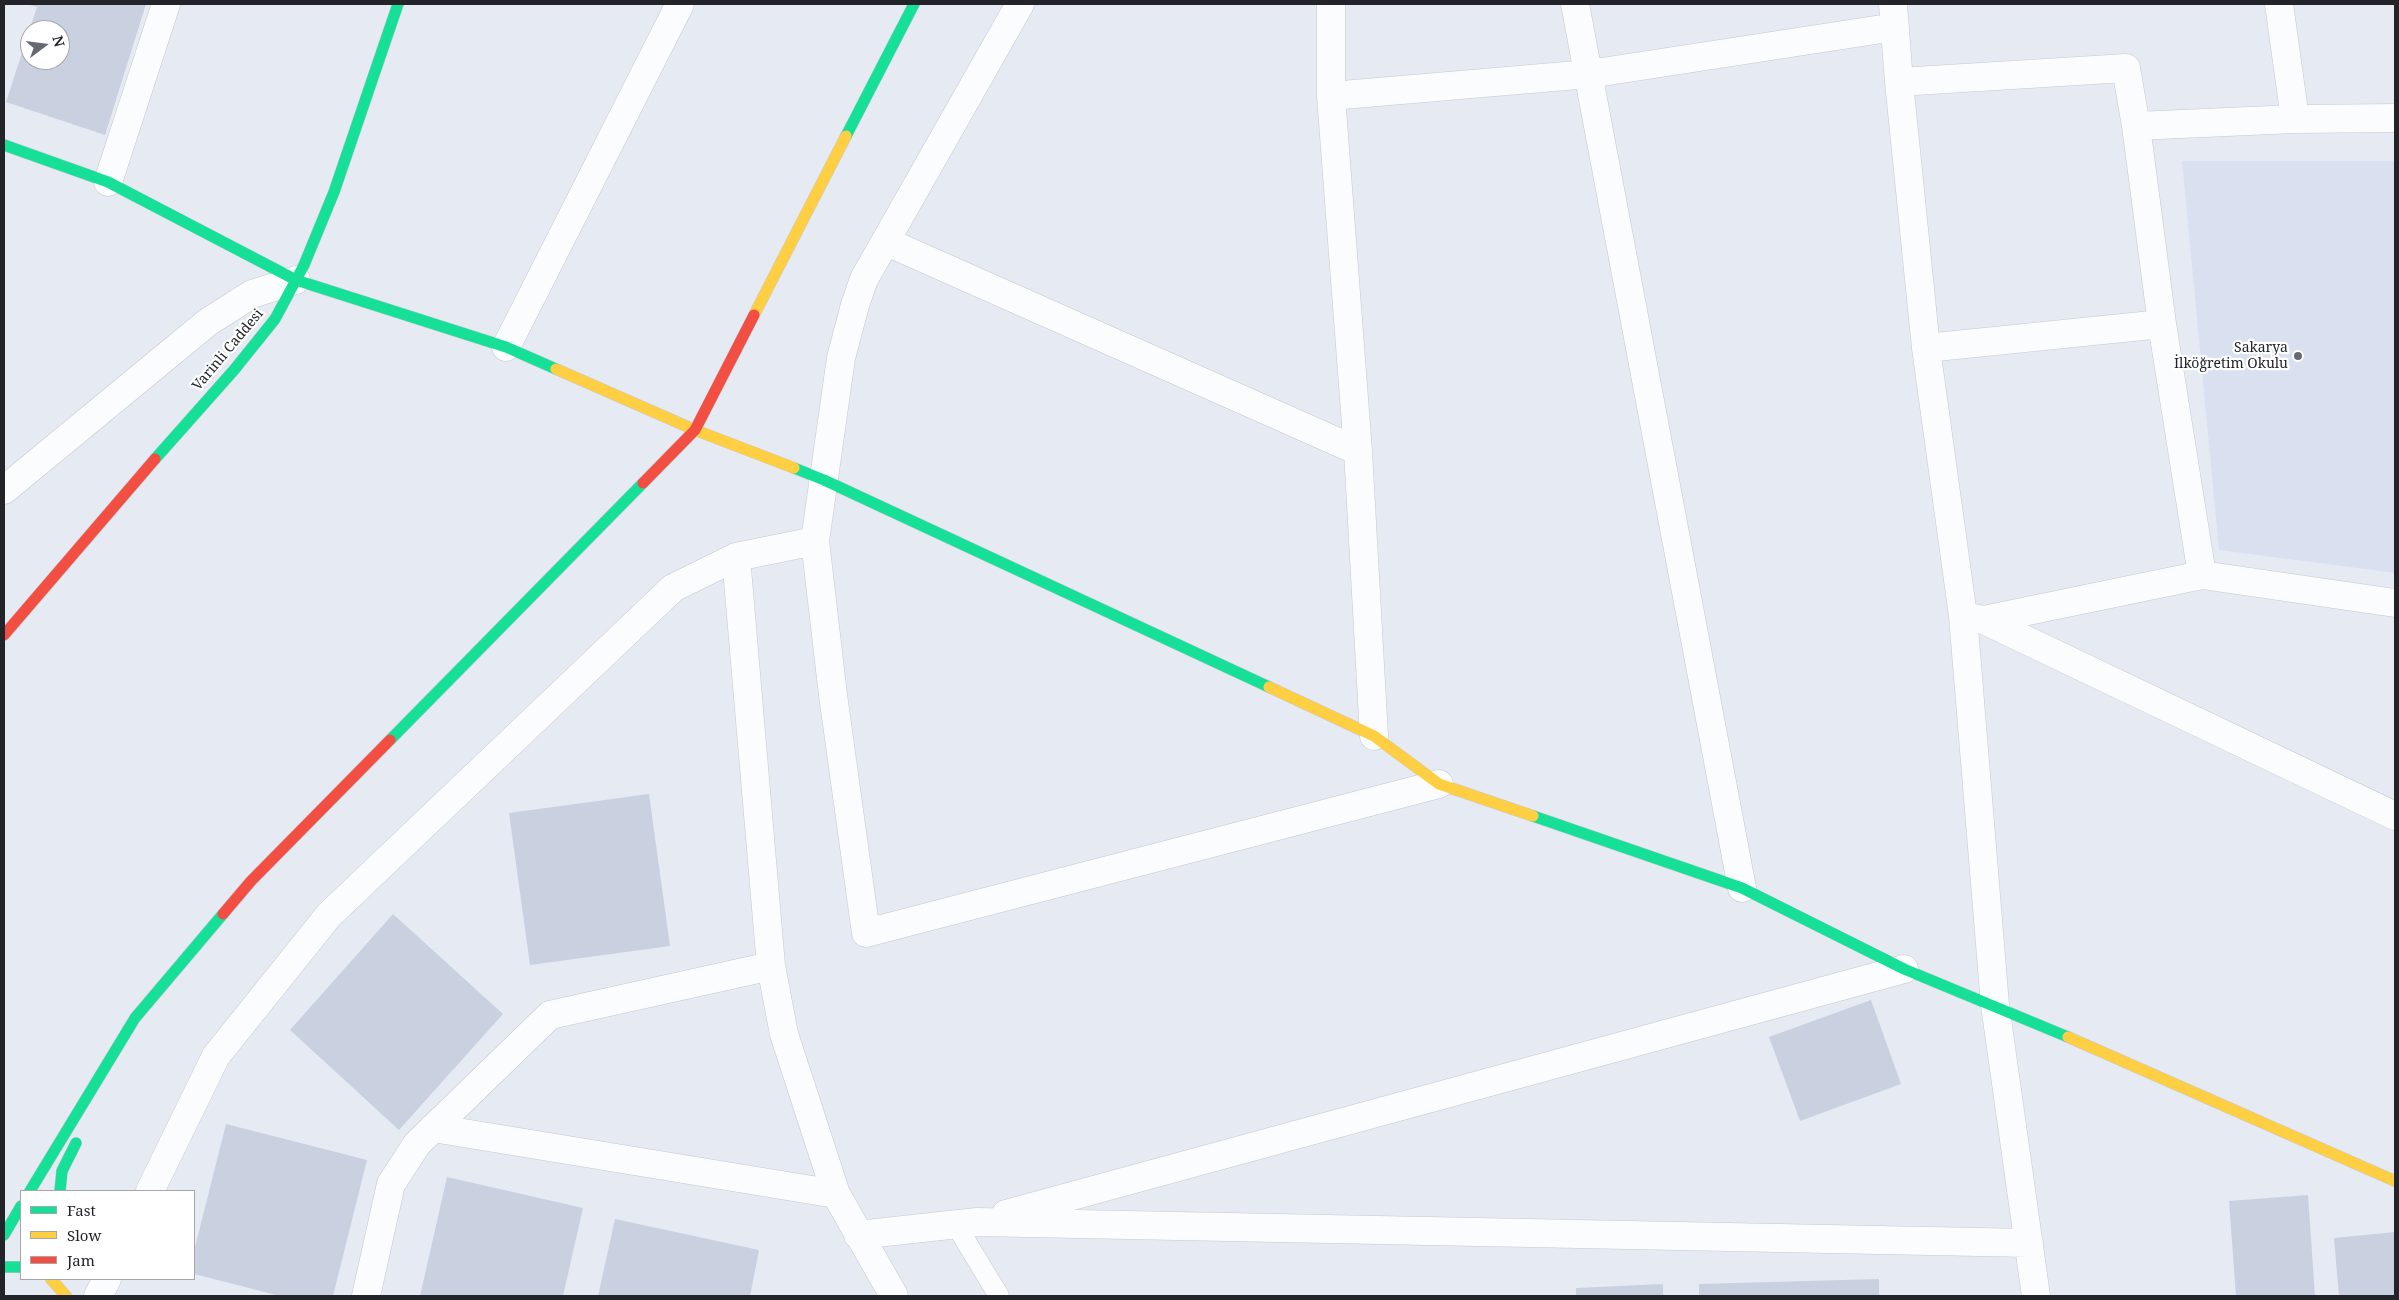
<!DOCTYPE html>
<meta charset="utf-8">
<style>
body{margin:0}
#map{position:relative;width:2399px;height:1300px;overflow:hidden;background:#e6eaf2;font-family:"Noto Serif",serif}
canvas{display:block}
.frame{position:absolute;inset:0;border:5px solid #22242a;pointer-events:none}
.legend{position:absolute;left:20px;top:1190px;width:175px;height:90px;box-sizing:border-box;background:#fff;border:1px solid #a7a7aa;margin:0;padding:6px 9px;list-style:none;font-size:15px;color:#22242a}
.legend li{display:flex;align-items:center;gap:10px;height:25px}
.legend b{width:25px;border:1px solid #a7a7aa}
.north{position:absolute;left:20px;top:20px;width:50px;height:50px;box-sizing:border-box;background:#fff;border:1px solid #a7a7aa;border-radius:50%;rotate:75deg;font-size:14px;font-weight:700;line-height:20px;text-align:center;color:#22242a}
.north::after{content:'';display:block;margin:auto;width:18px;height:22px;background:#676970;clip-path:polygon(50% 0,100% 100%,50% 72%,0 100%)}
</style>
<div id="map">
<canvas width="2399" height="1300"></canvas>
<div class="frame"></div>
<ul class="legend">
<li><b style="height:6px;background:#16e098"></b>Fast</li>
<li><b style="height:6px;background:#ffcf43"></b>Slow</li>
<li><b style="height:6px;background:#f24e42"></b>Jam</li>
</ul>
<div class="north">N</div>
</div>
<script>
const c = document.querySelector('canvas').getContext('2d');
c.lineJoin = 'round';
function fill(path, color) {
  c.fillStyle = color;
  c.fill(path, 'evenodd');
}
function stroke(path, color, width, dash) {
  c.strokeStyle = color;
  c.lineWidth = width;
  c.lineCap = dash ? 'butt' : 'round';
  c.setLineDash(dash || []);
  c.stroke(path);
}
function drawText(font, color, halo, rows, align = 'center') {
  c.font = font + ' "Noto Serif",serif';
  c.lineWidth = 4.5;
  c.setLineDash([]);
  c.textBaseline = 'middle';
  c.strokeStyle = halo;
  c.fillStyle = color;
  for (const [text, x, y, turn = 0] of rows) {
    c.save();
    c.translate(x, y);
    c.rotate((+turn || 0) * Math.PI / 180);
    c.textAlign = isNaN(turn) ? turn : align;
    if (halo) c.strokeText(text, 0, 0);
    c.fillText(text, 0, 0);
    c.restore();
  }
}
fill(new Path2D(`
 M2182,161H2395V573L2219,550Z`), '#d9e1f1');
fill(new Path2D(`
 M26,4H146L105,135L6,102L37,7ZM30,30H60V60H30Z
 M649,794L670,946L530,965L509,813Z
 M393,914L503,1014L399,1130L290,1030Z
 M1871,1000L1901,1084L1800,1121L1769,1037Z
 M226,1124L367,1160L333,1296H280L194,1274V1251Z
 M447,1177L583,1208L563,1296H420Z
 M2308,1195L2315,1296H2236L2229,1201Z
 M615,1219L759,1250L750,1296H598Z
 M2395,1232V1296H2339L2334,1238Z
 M1879,1279V1296H1699V1284Z
 M1663,1284V1296H1576V1288Z`), '#c9d0e0');
const lane = new Path2D(`
 M956,1225L999,1296`);
const street = new Path2D(`
 M1020,4L864,279L855,305L841,358L815,541L833,695L866,933L1439,784
 M1331,4V96L1358,451L1374,736
 M1575,4L1742,888
 M1893,4L1899,82L1926,348L1963,616L1995,1005L2036,1296
 M2279,4L2295,119
 M1899,82L2126,68L2136,126L2162,324L2202,575
 M1331,96L1589,74L1895,27
 M2136,126L2295,119L2395,118
 M108,182L166,4
 M887,242L1358,451
 M506,347L680,4
 M1926,348L2162,324
 M4,490L208,322L252,294L296,280
 M736,557L771,966L784,1034L836,1194L894,1296
 M1963,616L1984,620L2395,816
 M1984,620L2202,575L2395,603
 M433,1128L836,1194
 M150,1191L216,1056L329,915L673,588L736,557L815,541
 M1006,1214L1904,969
 M858,1235L977,1222L2029,1243
 M98,1296L107,1279
 M366,1296L391,1184L417,1144L550,1015L771,966`);
const fast = new Path2D(`
 M846,136L914,4
 M4,145L108,182L296,280L506,347L556,369
 M155,459L234,370L275,319L304,265L334,192L398,4
 M794,468L824,480L1269,687
 M390,740L643,483
 M1533,816L1742,888L1904,969L2068,1037
 M30,1191L135,1018L223,914
 M60,1191L62,1171L76,1143
 M4,1235L21,1206
 M4,1267H21`);
const slow = new Path2D(`
 M754,315L846,136
 M556,369L695,430L794,468
 M1269,687L1374,736L1439,784L1533,816
 M2068,1037L2395,1181
 M51,1279L66,1296`);
const jam = new Path2D(`
 M643,483L695,430L754,315
 M4,635L155,459
 M223,914L251,881L390,740`);
stroke(lane, '#c5c8cf', 21);
stroke(street, '#c5c8cf', 29);
stroke(fast, '#c5c8cf', 12);
stroke(slow, '#c5c8cf', 12);
stroke(jam, '#c5c8cf', 12);
stroke(lane, '#fbfcfd', 20);
stroke(street, '#fbfcfd', 28);
stroke(fast, '#16e098', 11);
stroke(slow, '#ffcf43', 11);
stroke(jam, '#f24e42', 11);
for (const [x, y, r, color] of [
 [2298,356,5,"#676970"]
]) {
  const dot = new Path2D();
  dot.arc(x, y, r, 0, 2 * Math.PI);
  c.fillStyle = color;
  c.fill(dot);
  stroke(dot, '#fff', 2);
}
drawText('14px', '#22242a', '#fff', [
 ["Sakarya",2288,348],
 ["İlköğretim Okulu",2288,364]
], 'right');
drawText('14px', '#22242a', '#fff', [
 ["Varinli Caddesi",228,350,-50]
]);
</script>
